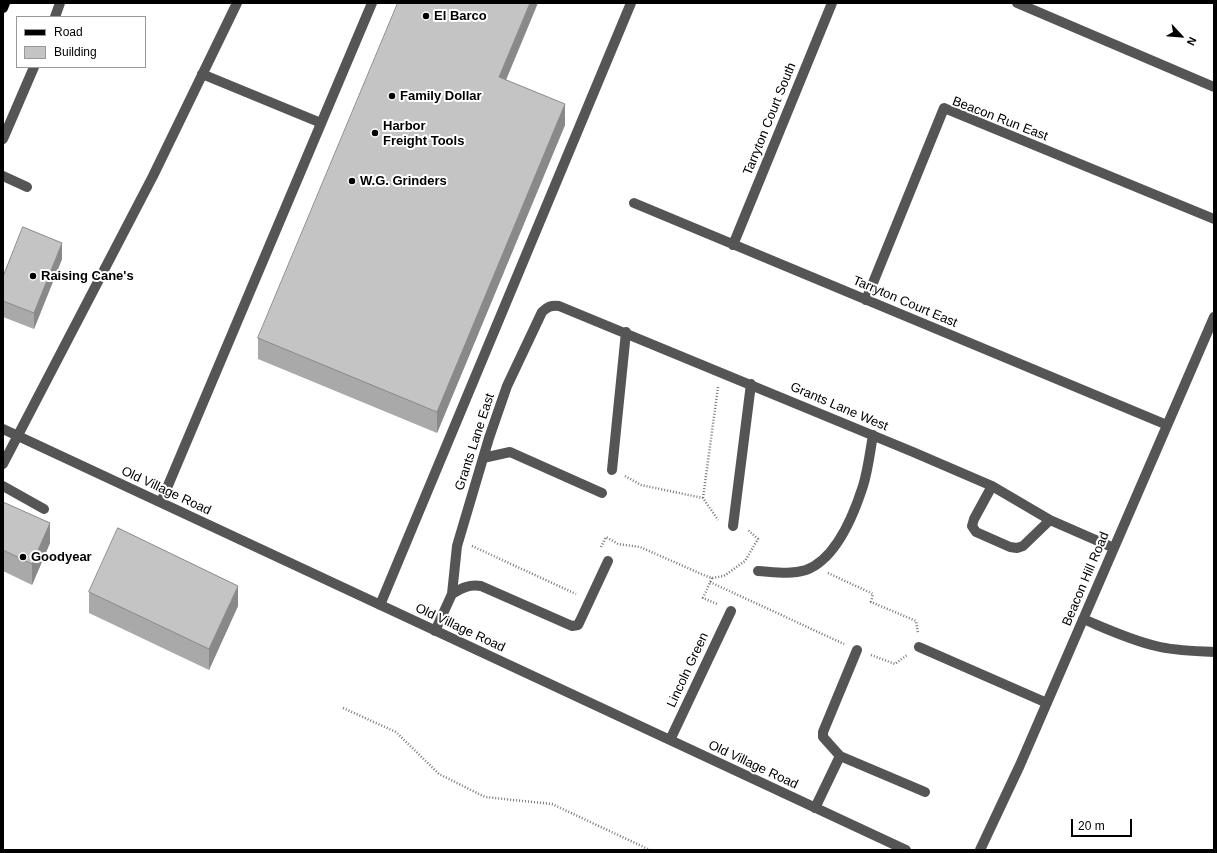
<!DOCTYPE html>
<style>
body{margin:0}
#map{position:relative;width:1217px;height:853px;overflow:hidden;background:#fff;font-family:Helvetica,sans-serif}
canvas{display:block}
.frame{position:absolute;inset:0;border:4px solid #000;pointer-events:none}
.legend{position:absolute;left:16px;top:16px;width:130px;height:52px;box-sizing:border-box;background:#fff;border:1px solid #999;margin:0;padding:5px 7px;list-style:none;font-size:12px;color:#000}
.legend li{display:flex;align-items:center;gap:8px;height:20px}
.legend b{width:20px;border:1px solid #999}
.north{position:absolute;left:1161px;top:16px;width:40px;height:40px;-webkit-text-stroke:3px #fff;paint-order:stroke;rotate:116deg;font-size:11px;font-weight:700;line-height:16px;text-align:center;color:#000}
.north::after{content:'';display:block;margin:auto;width:14px;height:18px;background:#000;clip-path:polygon(50% 0,100% 100%,50% 72%,0 100%)}
.scale{position:absolute;left:1071px;top:819px;width:61px;height:18px;box-sizing:border-box;border:2px solid #000;border-top:0;padding-left:5px;font-size:12px;line-height:14px;white-space:nowrap;color:#000;-webkit-text-stroke:3px #fff;paint-order:stroke}
</style>
<div id="map">
<canvas width="1217" height="853"></canvas>
<div class="frame"></div>
<ul class="legend">
<li><b style="height:5px;background:#000"></b>Road</li>
<li><b style="height:11px;background:#c4c4c4"></b>Building</li>
</ul>
<div class="north">N</div>
<div class="scale">20 m</div>
</div>
<script>
const c = document.querySelector('canvas').getContext('2d');
c.lineJoin = 'round';
function stroke(path, color, width, dash) {
  c.strokeStyle = color;
  c.lineWidth = width;
  c.lineCap = dash ? 'butt' : 'round';
  c.setLineDash(dash || []);
  c.stroke(path);
}
function fill(path, color) {
  c.fillStyle = color;
  c.fill(path, 'evenodd');
}
function drawText(font, color, halo, rows, align = 'center') {
  c.font = font + ' Helvetica,sans-serif';
  c.lineWidth = 4;
  c.setLineDash([]);
  c.textBaseline = 'middle';
  c.strokeStyle = halo;
  c.fillStyle = color;
  for (const [text, x, y, turn = 0] of rows) {
    c.save();
    c.translate(x, y);
    c.rotate((+turn || 0) * Math.PI / 180);
    c.textAlign = isNaN(turn) ? turn : align;
    if (halo) c.strokeText(text, 0, 0);
    c.fillText(text, 0, 0);
    c.restore();
  }
}
const major = new Path2D(`
 M3,8L5,3`);
stroke(major, '#dbdbdb', 11);
stroke(new Path2D(`
 M625,476L641,485L703,498L718,520
 M703,498L718,387
 M472,546L576,594
 M601,547L606,537L618,544L640,547L706,576L712,578L724,576L745,561L758,539L748,530
 M828,573L873,594L871,602L916,621L918,633
 M712,578L703,598L717,604
 M710,582L844,644
 M871,655L895,664L907,655
 M343,708L396,732L439,774L485,797L552,804L650,850`), '#777', 2.5, [1, 2]);
stroke(new Path2D(`
 M1017,3L1214,87
 M55,17L60,3
 M202,74L321,123
 M3,139L34,67
 M3,176L27,187
 M634,203L1167,425
 M733,245L832,3
 M866,300L944,108L1214,219
 M3,429L906,850
 M483,458L510,452L602,493
 M3,464L153,176L237,3
 M612,470L626,332
 M3,486L44,509
 M992,486L974,519L972,526L976,532L1010,547L1017,548L1023,546L1050,520
 M161,502L372,3
 M733,526L751,384
 M758,571C774,572 790,575 806,570C836,559 854,514 863,486C868,470 870,452 873,435
 M452,594C462,588 469,584 481,586L572,626L578,625L580,621L608,561
 M380,605L631,3
 M1083,619C1107,629 1130,640 1156,646C1175,651 1195,651 1214,652
 M435,631L452,594L457,546L489,438L507,386L542,312C547,307 551,305 559,306L913,452L992,486L1050,520L1114,548
 M919,647L1047,703
 M857,650L823,732V737L840,756L925,792
 M670,740L731,611
 M815,808L840,756
 M980,850L1020,765L1214,317`), '#555', 10);
stroke(major, '#000', 10);
fill(new Path2D(`
 M506,80L565,125L437,433L258,359V338Z
 M62,259L34,329L3,317V277Z
 M3,502L50,543L32,585L3,571Z
 M89,592L238,606L209,670L89,613Z`), '#a9a9a9');
fill(new Path2D(`
 M530,3H538L499,97V77Z
 M565,104V125L437,433V412Z
 M62,243V259L34,329V313Z
 M50,523V543L32,585V564Z
 M238,586V606L209,670V649Z`), '#898989');
const building = new Path2D(`
 M398,3H530L499,77L565,104L437,412L258,338Z
 M23,227L62,243L34,313L3,301V277Z
 M3,502L50,523L32,564L3,550Z
 M118,528L238,586L209,649L89,592Z`);
fill(building, '#c4c4c4');
stroke(building, '#898989', 1);
for (const [x, y, r, color] of [
 [426,16,4,"#000"],
 [392,96,4,"#000"],
 [375,133,4,"#000"],
 [352,181,4,"#000"],
 [33,276,4,"#000"],
 [23,557,4,"#000"]
]) {
  const dot = new Path2D();
  dot.arc(x, y, r, 0, 2 * Math.PI);
  c.fillStyle = color;
  c.fill(dot);
  stroke(dot, '#fff', 1.5);
}
drawText('bold 13px', '#000', '#fff', [
 ["El Barco",434,16],
 ["Family Dollar",400,96],
 ["Harbor",383,126],
 ["Freight Tools",383,141],
 ["W.G. Grinders",360,181],
 ["Raising Cane's",41,276],
 ["Goodyear",31,557]
], 'left');
drawText('13px', '#000', '#fff', [
 ["Tarryton Court South",770,119,-68],
 ["Beacon Run East",1000,119,21],
 ["Tarryton Court East",905,302,23],
 ["Grants Lane West",839,407,23],
 ["Grants Lane East",475,442,-72],
 ["Old Village Road",166,491,25],
 ["Beacon Hill Road",1086,579,-67],
 ["Old Village Road",460,628,25],
 ["Lincoln Green",688,670,-65],
 ["Old Village Road",753,765,25]
]);
</script>
